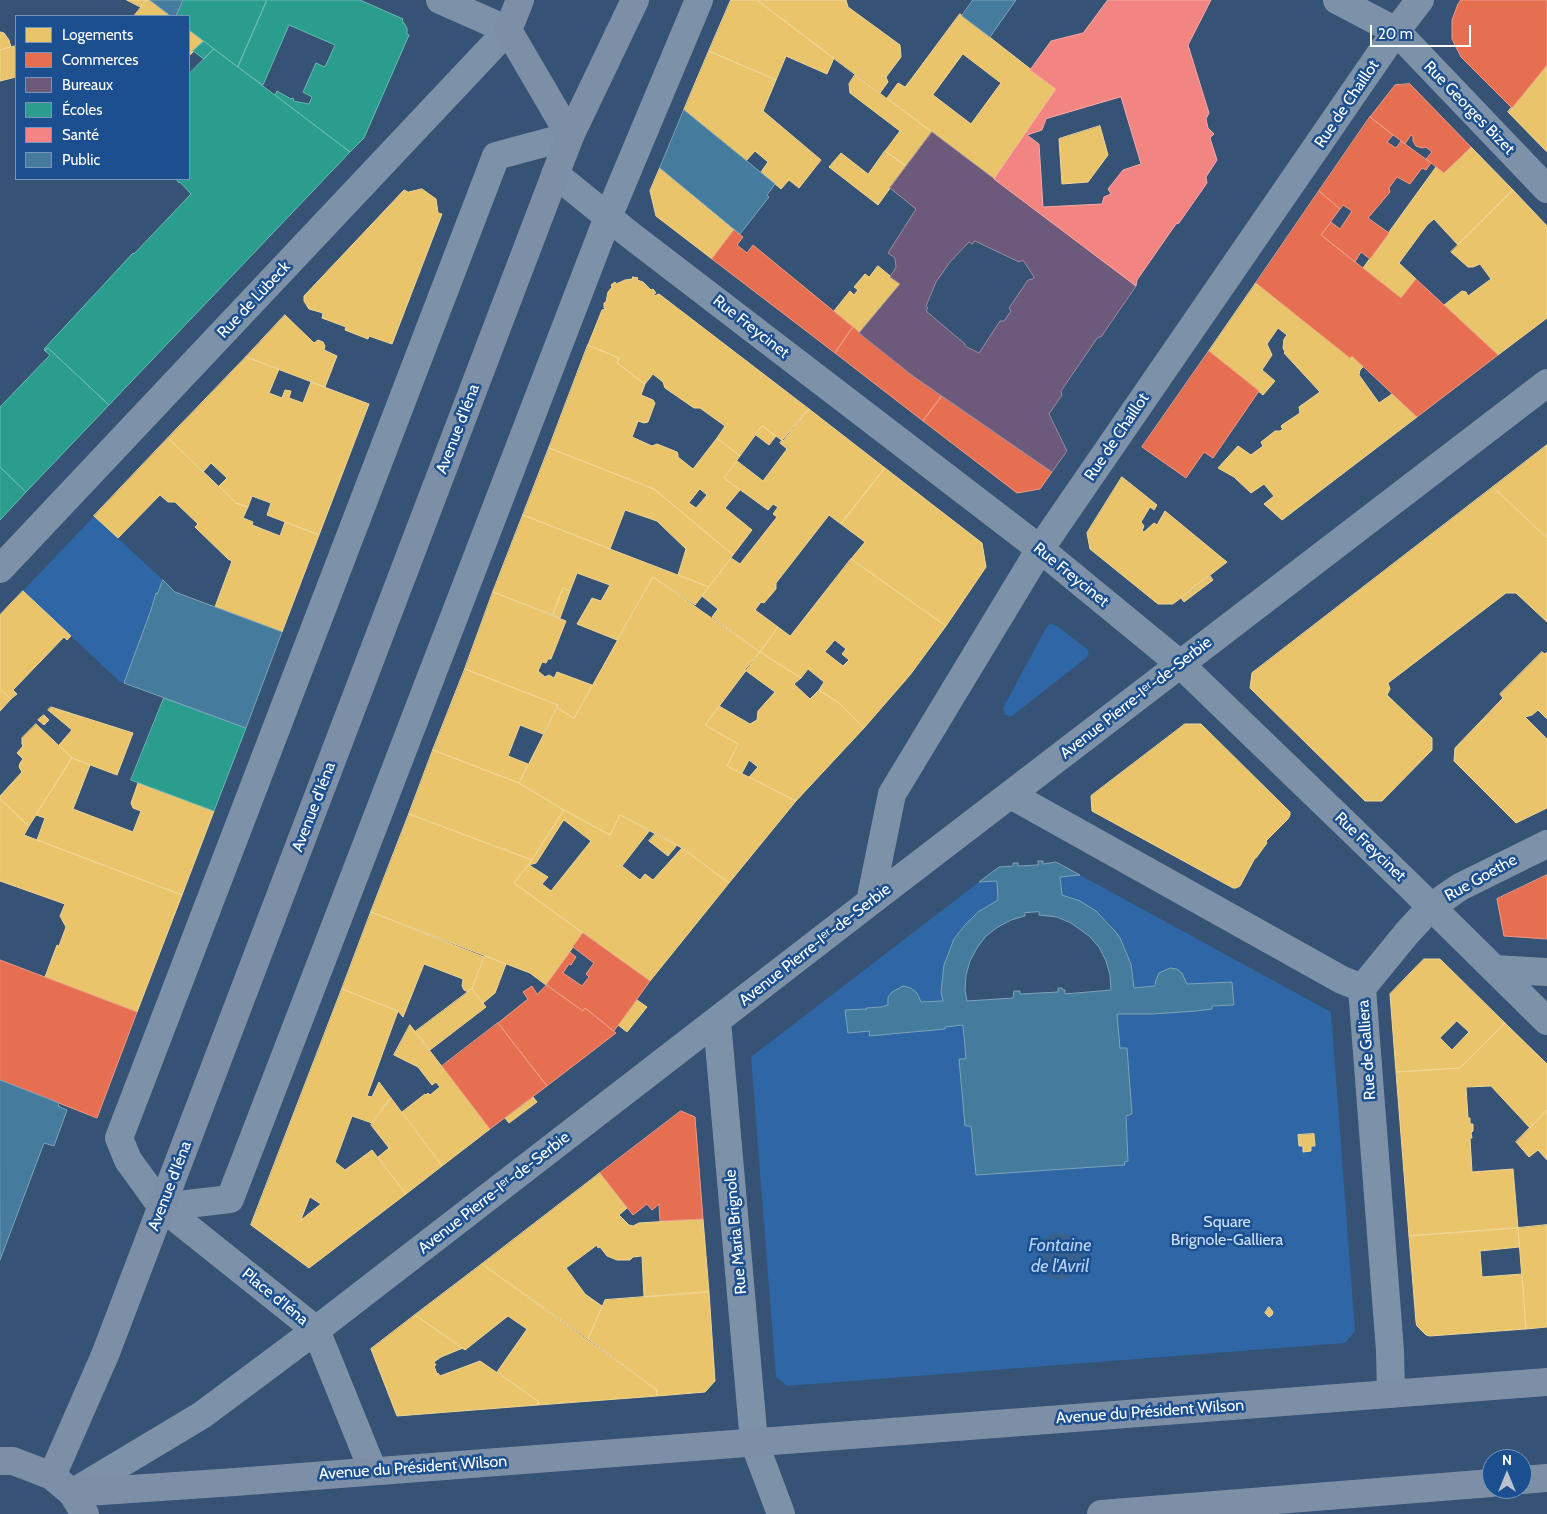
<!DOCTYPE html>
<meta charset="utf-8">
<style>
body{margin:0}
#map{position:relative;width:1547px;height:1514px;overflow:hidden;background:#365274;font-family:Cabin,sans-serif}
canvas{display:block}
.legend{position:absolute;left:15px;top:15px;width:175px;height:165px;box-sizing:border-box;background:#1b4f8f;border:1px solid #7695bc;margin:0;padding:6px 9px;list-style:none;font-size:15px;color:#fff}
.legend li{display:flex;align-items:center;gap:10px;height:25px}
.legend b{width:25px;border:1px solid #7695bc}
.north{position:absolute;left:1482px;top:1449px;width:50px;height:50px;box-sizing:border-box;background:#1b4f8f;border:1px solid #7695bc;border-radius:50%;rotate:0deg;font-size:14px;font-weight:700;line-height:20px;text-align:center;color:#fff}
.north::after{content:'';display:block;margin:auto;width:18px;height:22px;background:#b9c2ce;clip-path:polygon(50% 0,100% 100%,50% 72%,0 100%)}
.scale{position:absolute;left:1370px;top:25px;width:101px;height:22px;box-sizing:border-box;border:2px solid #fff;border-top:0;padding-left:6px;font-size:15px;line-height:18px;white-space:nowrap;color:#fff;-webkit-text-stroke:4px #1b4f8f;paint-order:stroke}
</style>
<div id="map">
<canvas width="1547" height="1514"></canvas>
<ul class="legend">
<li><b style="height:14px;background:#e9c46a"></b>Logements</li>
<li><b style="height:14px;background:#e76f51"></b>Commerces</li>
<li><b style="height:14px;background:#6d597a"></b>Bureaux</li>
<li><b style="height:14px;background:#2a9d8f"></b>Écoles</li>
<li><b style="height:14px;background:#f28482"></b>Santé</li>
<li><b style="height:14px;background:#457b9d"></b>Public</li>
</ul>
<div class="north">N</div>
<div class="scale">20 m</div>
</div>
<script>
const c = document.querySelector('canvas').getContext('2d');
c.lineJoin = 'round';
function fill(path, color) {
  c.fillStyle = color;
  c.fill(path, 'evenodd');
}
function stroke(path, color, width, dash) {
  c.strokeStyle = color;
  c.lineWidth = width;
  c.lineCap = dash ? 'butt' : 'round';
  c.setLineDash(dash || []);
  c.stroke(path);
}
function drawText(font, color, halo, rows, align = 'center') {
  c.font = font + ' Cabin,sans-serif';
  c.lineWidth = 5;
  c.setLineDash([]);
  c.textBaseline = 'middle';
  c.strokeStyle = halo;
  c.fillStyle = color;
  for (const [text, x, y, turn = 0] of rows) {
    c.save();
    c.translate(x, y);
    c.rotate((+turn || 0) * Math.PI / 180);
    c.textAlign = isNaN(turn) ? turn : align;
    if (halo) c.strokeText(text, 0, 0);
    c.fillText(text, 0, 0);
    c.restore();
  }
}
fill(new Path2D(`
 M94,516L163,580L157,594H156L151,610L124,683L120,682L23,591Z
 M1050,624L1057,626L1087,649L1089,654L1086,658L1012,716L1005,715L1003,708L1046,628Z
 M1080,875L1331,1012L1355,1331L1345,1343L787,1386L776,1377L751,1057L979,882L997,881L998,900C959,921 937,956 943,1001L921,1002C915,981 890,982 888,1005L881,1007L867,1008V1009L846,1010L848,1033L870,1031V1036L945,1029V1027L963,1025L966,1059L959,1060L965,1126H971L1125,1165L1124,1162L1128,1161L1126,1116L1132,1114L1127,1048H1120L1117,1014H1153L1212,1009V1006L1234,1004L1232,982L1187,984C1182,962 1157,964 1155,986L1134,988C1131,942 1107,908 1062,895L1060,877Z`), '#2f66a5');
fill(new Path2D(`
 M1037 1256a23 23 0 1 1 46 0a23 23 0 1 1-46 0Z`), '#3b618d');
const homes = new Path2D(`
 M127,0H147L141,7Z
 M147,0H150L171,16H134Z
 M731,0H757L834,58L827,74L786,56L776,80L709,51Z
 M757,0H846L848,7L900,45L901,57L886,77L888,82L880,93Z
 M960,14L1056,89L994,179L887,98L898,83L905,87ZM963,54L1001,83L971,124L933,95Z
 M189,30L204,41L189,56Z
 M0,32L4,33L9,40L11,47L0,50Z
 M16,46V77L0,81V50Z
 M709,51L776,80L763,111L821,160L799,188L789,180L781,189L761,172L768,162L755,151L746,161L684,110Z
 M1547,65V152L1508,112Z
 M855,75L932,132L906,166L885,151L900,131L850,93L849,84Z
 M1100,126L1108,155L1088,182L1062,184L1059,139Z
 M1471,147L1513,190L1458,245L1434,219L1427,225L1399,263L1416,279L1401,298L1363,268L1436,167L1444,173Z
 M885,151L906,166L878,205L829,167L841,153L868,174Z
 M660,168L734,230L712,259L656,216L650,191Z
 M422,189L436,199L438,213L442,214L392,344L369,336L368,339L345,330L346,327L322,318L323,313L309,309L307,306L304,301V296L404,190L408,192Z
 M1513,190L1547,226V318L1498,355L1444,305L1462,291L1466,292L1468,296L1491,279L1480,264L1473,267H1468L1451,252Z
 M878,266L900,284L859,333L834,311L850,291L854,295L858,290L854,287L865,274L869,277Z
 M633,277L638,278L637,280L643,282L651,290L653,289L656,293L654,294V296L659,294L809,409L783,441L762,426L740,456L717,438L725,426L700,408H694L665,388L663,382L653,374L645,384L617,363L619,358L588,345L602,310L606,309L604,308V303L606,302L608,292L612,287L611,285L615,282L616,284L625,280L632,279Z
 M1256,283L1350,358L1352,356L1364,366L1360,370L1359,375L1379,403L1392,394L1417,417L1282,520L1264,504L1274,496L1264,484L1251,493L1234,477L1218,468L1238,446L1251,455L1263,446L1261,442L1275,431H1280L1283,429L1281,427L1282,425L1300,413L1299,407L1320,392L1284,353L1285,352L1283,348L1284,339L1287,335L1278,328L1267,344L1272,355L1262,370L1275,381L1263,395L1209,351Z
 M285,315L314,343L318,340L323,342L325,346L324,350L337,356L325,387L246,357Z
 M588,345L619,358L617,363L645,384L641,395L653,400L655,403L648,422L644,423L638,421L632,437L652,446L657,444L677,452L678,454V457L693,469L717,438L740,456L724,478L740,490L725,508L752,530L733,555L654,489L549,448ZM700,489L707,495L696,508L689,503Z
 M246,357L279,369L269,393L282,398L285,390L291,391L289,398L303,403L311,382L369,404L319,535L267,515L271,503L252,496L248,507L236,503L219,486L227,478L211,463L203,472L168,438Z
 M809,409L885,468L841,524L829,515L776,583V589L764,603L761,602L755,610L778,627L760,652L712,617L718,609L702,596L731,558L740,564L777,517L773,514L778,507L773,504L768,510L724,478L737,461L763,481L787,449L780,443Z
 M762,426L776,436L769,445L756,435Z
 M168,438L236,503L248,507L243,518L253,522L252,525L280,536L285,522L319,535L282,632L215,607L232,561L228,559L195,527L198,524L175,502H168L160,495L118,538L94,516Z
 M1547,445V538L1493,487Z
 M549,448L654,489L733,555L709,587L678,575L686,549L657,521L625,510L610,549L523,515Z
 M885,468L982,543L986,567L946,626L851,559L865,542L841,524Z
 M1122,477L1157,505L1154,510L1150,507L1141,522L1144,526L1142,531L1144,532L1154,523L1157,525L1165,511L1227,562L1173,604H1158L1090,549L1087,533Z
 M1493,487L1547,538V622L1516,593H1506L1388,683L1390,689L1387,695L1432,738V750L1382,801H1365L1250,688L1252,673Z
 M523,515L610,549L709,587L695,605L653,577L617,640L577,624L592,598L601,601L610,585L577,573L570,591L563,588L553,615L493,592Z
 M851,559L946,626L910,675L864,728L839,703L819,690L824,682L808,669L801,678L760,652L778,627L790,636ZM835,640L846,649L842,654L849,660L843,666L825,652Z
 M1210,576L1213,580L1184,602L1181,598Z
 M653,577L760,652L705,725L738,744L727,766L796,801L729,883L682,848L620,815L610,835L564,810L519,783L557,708L574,718Z
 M563,588L570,591L560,618L553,615Z
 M23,591L71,636L67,640L64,637L13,690L17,694L11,699L0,689V615Z
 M493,592L566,621L551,659H548L546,663L542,662L538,671L545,677L549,675L554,678L557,672L592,685L574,718L557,708L558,705L465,669Z
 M760,652L801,678L794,684L810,699L819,690L839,703L864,728L796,801L749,777L758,767L749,760L742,773L727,766L738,744L705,725L719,706L750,724L757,720L758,711L775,692L745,670Z
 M1542,652L1545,654L1547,652V719L1538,710L1532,715L1525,717L1547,739V808L1516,823L1454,761L1455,748L1503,698L1500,694Z
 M465,669L558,705L543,734L520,725L508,756L528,764L519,783L433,750Z
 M0,689L11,699L0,711Z
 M51,707L133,733L117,775L72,758L59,745L72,730L48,710Z
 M44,715L49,720L44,725L38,720Z
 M36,724L72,758L29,826L0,799V796L22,772L19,767L20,763L23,759L17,753L23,746L22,744V738Z
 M1185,724H1201L1290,812V815L1288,819L1266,841L1267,843L1256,858H1255L1240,886L1236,888H1233L1092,811L1091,796Z
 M433,750L519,783L564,810L532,860L409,814Z
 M72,758L90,765L73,809L133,832L141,811L133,808L131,803L138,783L214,811L182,895L37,840L45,818L36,815Z
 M0,799L29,826L24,835L182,895L137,1012L45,977L57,945L59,946L66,927L60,916L65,904L0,881Z
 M564,810L610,835L620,815L650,830L622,866L640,880L645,874L653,880L682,848L729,883L650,981L514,883L529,864ZM564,820L591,841L551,891L542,884L548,877L529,865L536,863Z
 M409,814L532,860L514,883L583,933L546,985L530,973L371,912Z
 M656,833L677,845L668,856L649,841Z
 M371,912L484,957L472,989L468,992L464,990L462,986L463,979L424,964L403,1017L398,1011L342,989Z
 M485,956L506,964L495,993L483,1003L472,989Z
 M1424,959H1440L1505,1023L1460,1068L1396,1072L1390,994ZM1457,1021L1469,1032L1452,1050L1440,1038Z
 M342,989L398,1011L367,1096L372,1097L379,1082L391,1098L372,1123L352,1116L335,1162L345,1170L372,1150L406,1194L309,1268L251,1225ZM310,1197L321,1204L301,1220Z
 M472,989L486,1007L430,1050L415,1032Z
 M637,1000L647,1007L627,1032L618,1025Z
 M1505,1023L1547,1064V1110L1530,1128L1491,1086L1466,1087L1468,1118H1470V1124H1473V1131L1471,1133L1472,1138H1470L1472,1172L1513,1169L1518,1228L1409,1236L1396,1072L1460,1068Z
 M410,1025L490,1129L442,1166L402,1112L425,1094L426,1095L428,1093L430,1095L440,1087L436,1082L432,1085L418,1067L394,1055Z
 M533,1097L537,1102L509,1123L505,1118Z
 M391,1098L442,1166L406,1194L378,1157L389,1148L371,1125Z
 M1547,1110V1160L1538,1150L1529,1157L1516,1142Z
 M1314,1134L1315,1146H1311V1151L1303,1152V1146H1299L1298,1135Z
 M600,1173L627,1208L619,1215L629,1225L633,1226L639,1223L703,1219L709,1292L644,1297L642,1256L633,1257L630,1260H617L607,1256L600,1247L598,1248L597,1245L566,1268L585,1294L602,1306L588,1339L482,1264Z
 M1547,1225V1327L1526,1329L1518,1228Z
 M1518,1228L1519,1247L1480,1251L1482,1277L1522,1274L1526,1329L1430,1336L1426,1335L1417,1326L1416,1322L1409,1236Z
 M482,1264L657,1390V1396L538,1405V1401L497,1372L527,1329L508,1316L465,1350L415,1315Z
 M709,1292L715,1381L705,1392L657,1396V1390L588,1339L605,1300Z
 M1269,1307L1273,1312L1272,1315L1269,1317L1265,1313Z
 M415,1315L463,1348L441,1357L434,1362L436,1365L434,1366L437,1374L438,1373L440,1376L480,1361L538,1401V1405L397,1416L371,1349Z`);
fill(homes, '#e9c46a');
stroke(homes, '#f0d697', 1);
const shops = new Path2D(`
 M1461,0H1547V65L1512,108L1461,57L1452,39V20L1458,4Z
 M1410,84L1471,147L1444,173L1426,159L1432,152L1426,147L1422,148L1416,146L1413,141V136L1411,135L1405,144L1370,117L1395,85Z
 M1370,117L1393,135L1387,142L1396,148L1401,141L1431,163L1426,170L1422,168L1410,184L1397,177L1389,188L1390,192L1368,218L1389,233L1370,259L1361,252L1355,262L1321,235L1331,222L1340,229L1352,211L1343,205L1340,209L1319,191Z
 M1319,191L1340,209L1321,235L1401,298L1416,279L1498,355L1417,417L1352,356L1350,358L1256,283Z
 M734,230L743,237L737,245L747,253L753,245L853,327L835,353L712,259Z
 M853,327L913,376L942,396L923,421L835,353Z
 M1209,351L1259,391L1213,458L1204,452L1186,478L1142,447Z
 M942,396L1052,472L1040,489L1017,493L923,421Z
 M1547,875V939L1504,936L1497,899Z
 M583,933L650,981L614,1031L585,1008L583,1011L546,985L570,952L576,957L571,965L569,964L563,973L582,986L589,977L586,974L594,963L573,947Z
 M0,960L137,1012L97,1118L0,1080Z
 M547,985L583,1011L585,1008L616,1033L547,1086L498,1023L528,999L523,992L532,986L537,994Z
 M498,1023L547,1086L490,1129L442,1066Z
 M681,1111L695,1117L703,1219L660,1221L659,1204L652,1210L647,1204L633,1215L600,1173Z`);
fill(shops, '#e76f51');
stroke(shops, '#ee9a85', 1);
const offices = new Path2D(`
 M932,132L1136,286L1101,337H1098L1061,391L1062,395L1049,414L1067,451L1052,472L913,376L859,333L900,284L890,277L896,267L895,258L888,253L916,209L890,188ZM975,241L1019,262L1023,260L1034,277L1033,279L1028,280L1009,308L1011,311L1004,321H1000L979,353L965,346V344L926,311L928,308L926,306L936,282L950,262L969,242L972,244Z`);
fill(offices, '#6d597a');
stroke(offices, '#998ba2', 1);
const schools = new Path2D(`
 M183,0H267L238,67L189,30V16H176Z
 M267,0H360L403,19L402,20L407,28V34L409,35L364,138L350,152L275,95L277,91L291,99L292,98L294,99L293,101L309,104L312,97L303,92L316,63L325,67L335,45L289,25L263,85L238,67Z
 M204,41L214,49L204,59L193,51Z
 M214,49L350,152L109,405L48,348L45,351L44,349L133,253L134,254L191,194L180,182L179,183L176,179H189V74Z
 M48,348L109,405L26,492L0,467V407L50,355L45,351Z
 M0,467L26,492L0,520Z
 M164,698L246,728L214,811L131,780Z`);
fill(schools, '#2a9d8f');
stroke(schools, '#6abab1', 1);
const health = new Path2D(`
 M1108,0H1211L1188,45L1209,113L1206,119L1208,128L1214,134L1210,138L1217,160L1206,177L1207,183L1179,223L1176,224L1137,280L1136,286L994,179L1056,89L1030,70L1051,41L1083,33ZM1121,97L1141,164L1123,170L1108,189L1111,194L1104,197L1102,204L1043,207L1039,144L1027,135L1042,130L1046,119Z`);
fill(health, '#f28482');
stroke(health, '#f6a9a8', 1);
const public = new Path2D(`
 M150,0H183L176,16H171Z
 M973,0H1016L990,37L962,16Z
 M684,110L775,184L767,195L769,197L740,234L660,168Z
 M163,580L175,592L282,632L246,728L124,683L151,610L156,593L157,594Z
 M1038,861H1043V864L1056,862L1080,875L1060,877L1062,895L1080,901L1096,911L1115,931L1120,938L1131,964L1134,988L1155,986L1156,980L1159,973L1170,968L1177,969L1182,973L1187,984L1232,982L1234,1005L1212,1006V1009L1196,1011L1153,1014H1117L1120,1048H1127L1132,1114L1126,1116L1128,1161L1124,1162L1125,1165L976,1175L971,1126H965L959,1059H966L963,1025L945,1027V1029L869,1036L870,1031L848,1033L845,1010L867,1009L866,1008L881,1007L888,1005V997L892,992L903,986L911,988L917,993L921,1002L943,1001L941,992L944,965L954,939L965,925L978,912L998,900L997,881L979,882L999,867L1013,866V863H1018V866L1038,865ZM1039,912V915L1057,917L1071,923L1089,936L1099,947L1106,961L1110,975L1111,990L1065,994V990H1063L1062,988H1058V992L1020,994V991H1014L1013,998L967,1001L965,990L966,975L970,961L977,948L986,936L998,927L1011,920L1025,916V913Z
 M0,1080L59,1103L58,1106L67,1110L54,1146L44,1143L0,1260Z`);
fill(public, '#457b9d');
stroke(public, '#7da3ba', 1);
stroke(new Path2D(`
 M1337,0L1396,31L1547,189
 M555,174L629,234L1040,549L1180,664L1408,884L1547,1021
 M0,569L508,30L440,0
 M1011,795L1342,980L1362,988L1390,1351L1391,1394
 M870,902L892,794L1040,549L1396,31L1420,0
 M1495,969L1547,972
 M1362,988L1407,933L1431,907L1460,887L1547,844
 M717,1021L754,1442L781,1514
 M162,1207L230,1199L608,217L699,0
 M373,1471L316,1330L162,1207L128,1160L119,1138L496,156L570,136
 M72,1493L202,1415L316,1330L870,902L1547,383`), '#7d92a8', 28);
stroke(new Path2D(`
 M520,0L508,30L570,136L635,0
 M0,1461H13L52,1476L72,1493L85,1514
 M52,1476L105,1355L570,136
 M1522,1480L1547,1478
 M72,1493L235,1482L1547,1382
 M1101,1514L1492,1483`), '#7d8ea7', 28);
drawText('16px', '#fff', '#1b4f8f', [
 ["Rue de Chaillot",1347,104,-56],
 ["Rue Georges Bizet",1469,108,46],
 ["Rue de Lübeck",254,300,-47],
 ["Rue Freycinet",751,327,38],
 ["Avenue d'Iéna",458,429,-69],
 ["Rue de Chaillot",1117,437,-56],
 ["Rue Freycinet",1071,575,39],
 ["Avenue Pierre-Iᵉʳ-de-Serbie",1136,698,-38],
 ["Avenue d'Iéna",314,807,-69],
 ["Rue Freycinet",1370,847,44],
 ["Rue Goethe",1481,878,-29],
 ["Avenue Pierre-Iᵉʳ-de-Serbie",815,945,-38],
 ["Rue de Galliera",1367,1050,-94],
 ["Avenue d'Iéna",170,1186,-69],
 ["Avenue Pierre-Iᵉʳ-de-Serbie",494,1193,-38],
 ["Rue Maria Brignole",736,1232,-95],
 ["Place d'Iéna",275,1297,39],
 ["Avenue du Président Wilson",1150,1412,-4],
 ["Avenue du Président Wilson",413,1468,-4]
]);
drawText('16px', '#cfe3fa', '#1b4f8f', [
 ["Square",1227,1222],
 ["Brignole-Galliera",1227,1240]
]);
drawText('italic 18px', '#b5d3f5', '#1b4f8f', [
 ["Fontaine",1060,1246],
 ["de l'Avril",1060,1267]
]);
</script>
